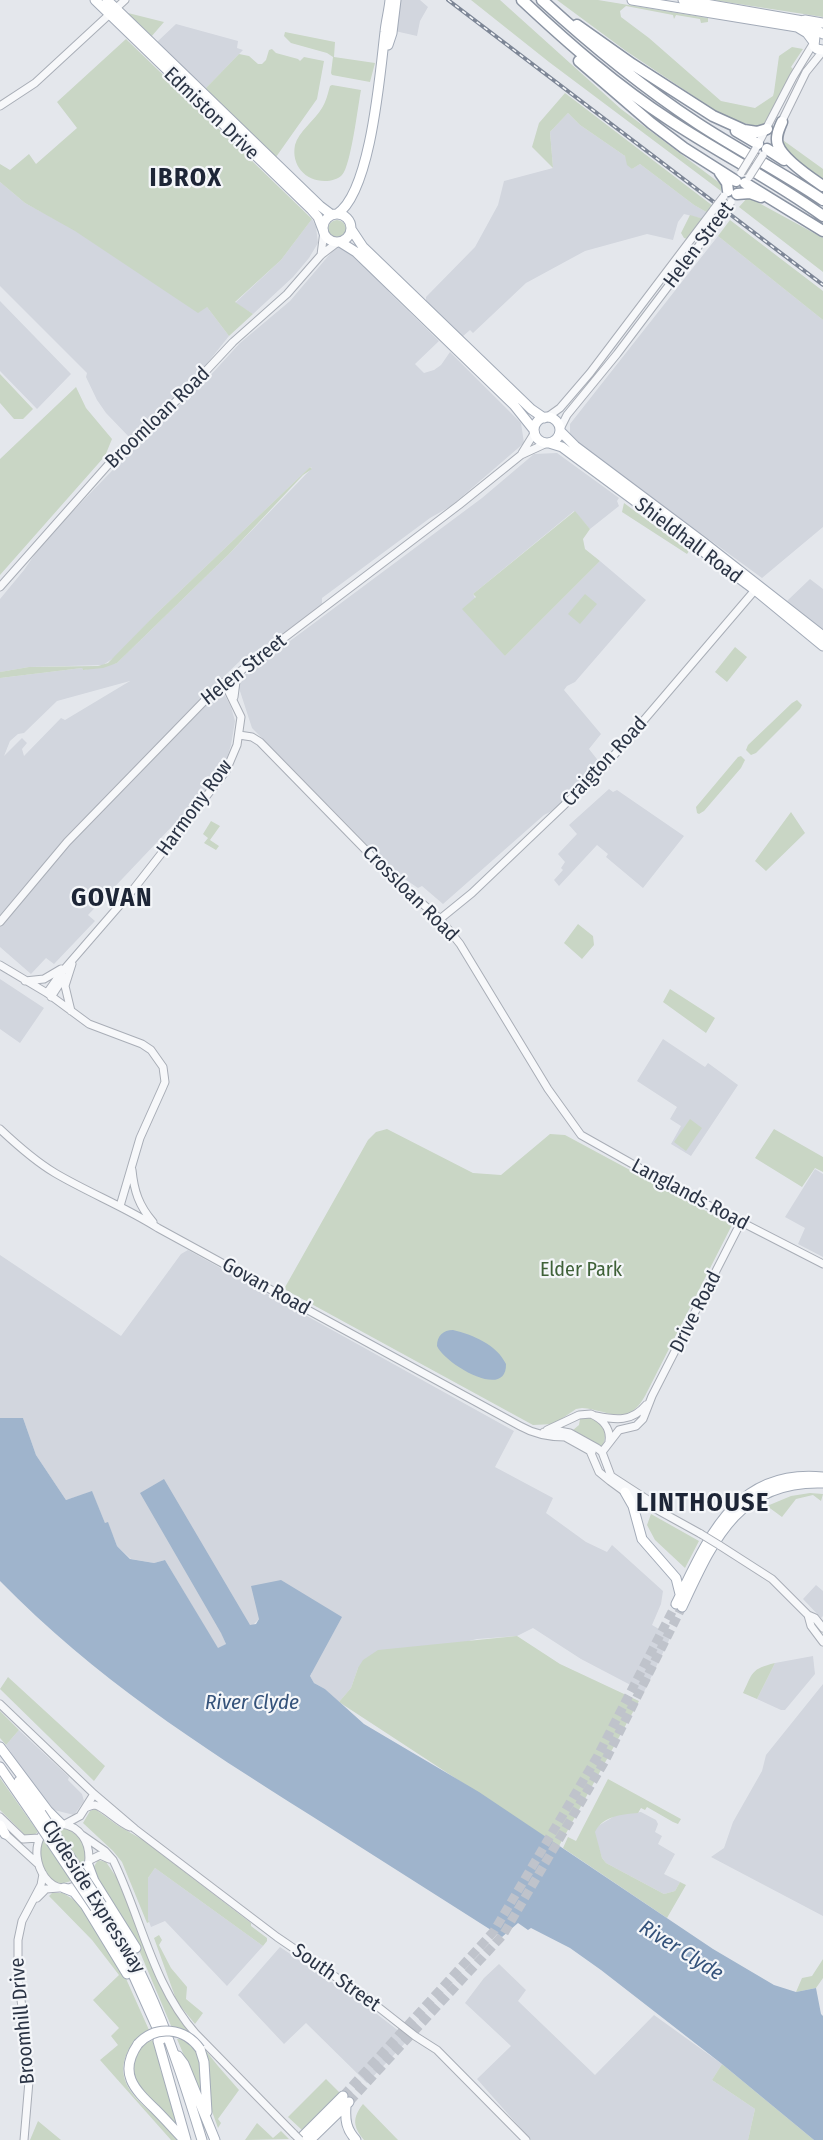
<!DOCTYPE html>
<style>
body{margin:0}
canvas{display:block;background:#e4e7ec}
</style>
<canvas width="823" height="2140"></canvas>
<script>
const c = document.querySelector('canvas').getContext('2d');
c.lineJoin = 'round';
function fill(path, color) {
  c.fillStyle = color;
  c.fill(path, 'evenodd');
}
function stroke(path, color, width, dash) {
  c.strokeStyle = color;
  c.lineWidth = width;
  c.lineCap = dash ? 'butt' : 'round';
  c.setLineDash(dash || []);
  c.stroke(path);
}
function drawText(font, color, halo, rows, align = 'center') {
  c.font = font + ' "Fira Sans Condensed",sans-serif';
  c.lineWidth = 4.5;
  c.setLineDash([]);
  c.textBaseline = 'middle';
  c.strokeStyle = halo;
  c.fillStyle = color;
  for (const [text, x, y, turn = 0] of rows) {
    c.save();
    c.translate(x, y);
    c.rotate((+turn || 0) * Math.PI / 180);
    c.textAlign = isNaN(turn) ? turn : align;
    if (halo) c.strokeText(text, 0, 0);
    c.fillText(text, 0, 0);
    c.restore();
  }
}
fill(new Path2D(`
 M400,0H420L428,7L420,21L417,36L395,31Z
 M176,24L238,41L237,48L243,50L205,89L157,42Z
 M568,113L580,125L625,156L632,169L640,164L694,205L708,213L704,219L684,214L678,222L673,240L647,234L585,251L526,283L473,333L470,330L462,337L426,302V297L475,247L498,205L504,181L553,168L550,132Z
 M0,182L25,203L75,230L120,260L207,307L229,336L201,371L131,439L106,413L97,400L86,377L87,373L0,286Z
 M312,219L316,227L318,243L309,258L293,277L253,314L235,303L281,260Z
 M718,236L823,320V527L762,578L576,442L570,434V424Z
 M339,247L347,249L381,281L390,293L439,341L415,364L424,373L434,370L441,365L450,352L521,423L524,443L451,506L430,518L322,598V606L282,635L241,660L218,682L231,707L235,721L231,745L225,764L213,783L88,915L95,921L54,964L46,958L31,974L0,947V678L82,668L83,670L117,663L229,554L312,468L310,467L156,614L118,655L103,665L29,667L0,672V599L24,570L44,541L135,447L208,378L240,343L290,301L335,248ZM130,681L65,720L61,718L24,756L22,749L27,743L22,738L4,756L10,741L18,734L24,733L57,701Z
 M0,301L71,374L37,409L0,371Z
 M557,453L619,498L617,501L619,506L590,529L574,511L473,594L505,656L600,561L646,600L575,682L567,686L564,690L601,734L589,749L600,763L552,811L544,815L443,904L422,886L418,888L393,871L252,728L238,685L243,676L482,498L534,454Z
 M810,579L823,589V630L787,601Z
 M609,789L613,792L617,790L684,836L643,888L606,857L608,854L597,845L559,886L554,880L563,870L561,868L565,862L558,854L577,834L569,825Z
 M0,979L44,1008L20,1043L0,1029Z
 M663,1039L705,1067L708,1063L738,1085L691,1156L671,1144L681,1126L670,1119L677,1107L637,1081Z
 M815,1169L823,1174V1257L798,1244L805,1228L785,1217Z
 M188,1250L514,1431L495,1467L553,1498L546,1513L586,1542L607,1552L612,1545L663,1591L661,1604L652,1625L671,1636L644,1692L581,1659L533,1628L517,1636L477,1639L358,1668L351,1688L339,1702L325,1689L314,1683L310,1676L312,1673L259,1619L252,1626L221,1632L226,1644L218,1649L165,1560L154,1563L131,1559L117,1546L108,1523H105L92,1492L66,1500L36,1455L23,1418H0V1255L121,1336L181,1254Z
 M816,1585L823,1591V1616L821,1618L803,1599Z
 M813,1656L815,1674L785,1710H781L757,1699L775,1663Z
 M823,1684V1916L711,1857L724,1848L733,1822L762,1771L766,1755Z
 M19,1730L69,1777L68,1780L82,1794L84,1801L74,1815L54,1810L32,1783L6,1745Z
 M641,1812L656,1820L658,1824L655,1832L662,1836L658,1844L675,1854L664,1874L680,1882L675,1891L664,1894L606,1863L602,1858L595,1836V1830L598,1826L618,1814Z
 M155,1868L263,1946L227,1986L165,1921L151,1927L148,1919V1878Z
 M280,1947L364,2004L409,2039L367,2083L306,2023L284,2044L238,1995Z
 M499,1964L526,1990L518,2001L595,2075L654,2015L722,2064L712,2080L755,2109L748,2140H531L477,2079L511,2046L465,2003L484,1978Z`), '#d2d6de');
fill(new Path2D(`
 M471,0H500L621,109L721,184V191L549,62Z
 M557,0H598L708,18V22L701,23L700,19L676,15L674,19L673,15L626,6L620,11L621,17L649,38L721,101L755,108L773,96L774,92L779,56L792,47L803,49L791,67L793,69L767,122L757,127L725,117L626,51Z
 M713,0H823V17Z
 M128,13L164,22L151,37Z
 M285,32L335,42L334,57L375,63L370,82L332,75L331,73L333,57L327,53L291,43L284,36Z
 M126,39L312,219L281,260L235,302L253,314L229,336L207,307L198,313L75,231L25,203L0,182V164L10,170L29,154L36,164L77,128L57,102Z
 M272,49L276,53L298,59L300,61L304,57L324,61L317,99L276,157L205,89L239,54L249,56L258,64H262L266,60L269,50Z
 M332,85L361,90C358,105 351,166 342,175C338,179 331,181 325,181C305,181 291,165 295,145C298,132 315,120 322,108C326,102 328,93 330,86Z
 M565,93L713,206L708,213L694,205L640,164L632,169L627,165L625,156L580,125L568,113L550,132L553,168L532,147L539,123Z
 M780,138L823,169V183L784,150Z
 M748,197L823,238V272L739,207Z
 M690,215L704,219L687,239L684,238L681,233Z
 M328 229a9 9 0 1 1 18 0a9 9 0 1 1-18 0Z
 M730,220L823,291V320L718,236Z
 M0,374L33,409L23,419H14L0,403Z
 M76,387L86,408L112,439L105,456L0,575V459Z
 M310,467L312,469L303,475L229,554L117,663L103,668L83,670L82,668L0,678V672L29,667L98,666L108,663L156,614Z
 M624,503L689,551L687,554L622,512Z
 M575,511L590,529L583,539L585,549L600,561L505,656L462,609L476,597L473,594Z
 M585,594L597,604L580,624L568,614Z
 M735,647L747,657L727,682L715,672Z
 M797,700L802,705L800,709L756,753L751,755L746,750L748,745L792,703Z
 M741,756L745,760L741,768L704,811L699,814L697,813L696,807L738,757Z
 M791,812L805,833L766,871L755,861Z
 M211,821L220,826L210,840L219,846L216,850L204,843L208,838L203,834Z
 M578,924L593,936L594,945L582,959L564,943Z
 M670,989L715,1018L706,1033L663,1002Z
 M690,1119L702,1128L686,1151L674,1142Z
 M387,1129L473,1173L501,1175L550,1134L565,1135L732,1225L645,1396C627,1428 609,1410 582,1408L576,1409L554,1424L533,1425L284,1289L368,1140L376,1132Z
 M774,1129L823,1157V1172L815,1168L802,1187L755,1158Z
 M590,1417C603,1423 609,1434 602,1447L573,1430L579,1425L580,1419Z
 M810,1493L823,1494L821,1501L813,1495L796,1499L782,1517L767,1506L791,1496Z
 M651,1514L699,1541L685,1568L655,1540L647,1525Z
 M517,1636L560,1664L639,1701L559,1846L339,1702L351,1688L358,1668L363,1660L378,1650Z
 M775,1663L757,1699L743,1693C753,1672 751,1669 775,1663Z
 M8,1677L105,1766L94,1781L0,1689Z
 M0,1711L19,1730L6,1745L0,1738Z
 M0,1778L38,1832L34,1835L26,1836L0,1810Z
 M608,1779L681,1819L678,1824L673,1822L647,1807L645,1810L641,1808L638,1813C623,1814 602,1816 595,1832L602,1858L606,1863L664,1894L675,1891L680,1882L686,1885L667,1918L563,1848L568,1837L576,1841Z
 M95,1809L117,1825L143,1840L251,1923V1926L267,1938V1941L263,1946L155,1868L148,1878V1919L149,1922L147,1923L122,1862L113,1851L83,1823L90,1811Z
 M61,1827C78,1832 91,1847 84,1866C79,1880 60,1891 48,1876C40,1866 37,1842 48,1832C51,1830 57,1828 61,1827Z
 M98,1860L106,1862L119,1881L162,1987L173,2009L218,2066L239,2090L218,2119L221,2123L218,2128L209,2103L210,2069L204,2050L172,2028L134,1938L99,1883L93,1868Z
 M52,1893H63L79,1903L123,1972L149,2030C137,2037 127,2048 124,2062C117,2098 163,2114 178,2140H171L100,2060L118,2045L111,2036L119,2028L93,2000L119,1975L92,1940L49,1896Z
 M159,1935L162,1940L159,1945L171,1968L187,1987L186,1999L203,2013L195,2024L177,2002L154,1938Z
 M823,1959V1978L816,1988L796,1992L802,1978L812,1976Z
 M177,2039C207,2039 202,2077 202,2098Z
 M154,2040L161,2072L167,2079L180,2131L135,2085L132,2062L137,2051L145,2043Z
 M722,2064L814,2140H748L755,2109L712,2080Z
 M326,2079L341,2094L303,2131L288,2117Z
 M363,2104L398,2140H364C353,2127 352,2118 363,2104Z
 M38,2121L61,2140H30Z
 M257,2123L273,2138L281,2131L289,2139L245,2140Z`), '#c9d6c5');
fill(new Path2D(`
 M453,1330C473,1335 496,1344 506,1364C507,1401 445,1364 437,1346C437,1336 443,1330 453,1330Z
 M0,1418H23L36,1455L66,1500L92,1491L105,1523L108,1522L117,1546L130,1559L154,1563L165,1560L218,1648L226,1644L221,1633L140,1493L164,1479L250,1625L256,1624L259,1619L251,1586L281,1580L342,1617L310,1676L314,1683L325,1689L364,1724L479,1792L713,1949L774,1985L796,1992L816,1988L821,2014L823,2016V2140H814L722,2064L601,1970L570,1948L531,1928L528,1930L518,1923L502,1937C438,1896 374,1856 310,1815C197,1744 95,1678 0,1581Z`), '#9fb4cc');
stroke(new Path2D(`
 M343,2096L494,1931L597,1757L676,1604
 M349,2102L503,1935L605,1761L682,1607`), '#bfc3cb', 9, [9, 4.5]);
const minor = new Path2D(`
 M0,106L35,83L125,0
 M781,123L806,72L823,51
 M756,148L793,77L813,44
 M321,255L324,231
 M546,418L560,408L590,373L714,209
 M560,429L567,415L617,354L722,215
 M522,453L535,432
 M0,587L108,465L190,388L233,342L287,294L321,255L338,242
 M234,697L237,673
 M239,735L252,737L260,742L393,878L440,919L460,944L548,1089L581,1135L675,1188L823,1264
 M440,919L472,893L603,768L755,590
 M0,922L67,842L213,692L459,505L521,455L547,443
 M0,965L47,993L89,1024L142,1044L151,1050L163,1067L165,1082L162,1089L140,1138L120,1206
 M25,981L44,979L61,969
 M47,993L61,973L132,891L226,771L237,745L241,717L224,682
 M51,997L64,977
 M71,1011L65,986L72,964
 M0,1129C17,1145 35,1161 55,1173C89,1193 125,1207 158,1228L520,1426C534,1434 549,1437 565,1437
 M132,1170C134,1191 139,1206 153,1222
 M596,1416C616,1420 632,1422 646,1405
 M547,1430L579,1415L591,1414C602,1419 611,1428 609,1441
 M544,1432L559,1431L570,1433L597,1448L602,1452L611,1476L648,1500L650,1504
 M564,1434L565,1437L592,1452
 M590,1451L599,1472L610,1481L625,1492L701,1534
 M602,1452L619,1430L636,1426L643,1419L652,1396L741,1222
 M719,1545L772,1579L808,1615L815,1618L823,1628
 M808,1615L811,1626L823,1642
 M0,1704L94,1794L135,1829L277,1937L368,1999L415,2036L437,2050L526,2140
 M85,1808C88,1807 91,1805 95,1805C103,1806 119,1823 130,1827
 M0,1817L23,1839L39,1838
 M61,1824C101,1828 95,1892 62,1888C35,1885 23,1829 61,1824Z
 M65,1824L80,1816L94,1794
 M2,1831L38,1864
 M82,1835L105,1851L113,1860C141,1917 153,1986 196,2034L294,2134
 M90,1860L100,1855L109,1859
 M37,1898L46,1889L59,1888
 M24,2140L29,2081L27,2044L18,1978V1940L22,1921L41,1885L43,1874`);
const major = new Path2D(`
 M95,0L311,209L318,217L323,230
 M107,0L320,206L332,215
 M632,0L797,27L807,33L813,41
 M683,0L803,21L823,34
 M805,20L823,23
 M815,36L814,46L817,49L823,50
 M388,45L392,33L396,0
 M337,214C371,192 380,73 385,32C386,21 389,11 390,0
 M323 228a14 14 0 1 1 28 0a14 14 0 1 1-28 0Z
 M351,229L363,247L531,409L544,418
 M340,242L356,252L514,405L534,430
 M534 430a13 13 0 1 1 26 0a13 13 0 1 1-26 0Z
 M560,431L575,446L703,542L823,636
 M549,443L562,447L570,453L755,590L823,646
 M625,1492L633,1506L642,1539L676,1578L680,1594
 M676,1604C708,1539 735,1468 823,1477
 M682,1607C713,1541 738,1480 823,1483
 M0,1747L48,1811L61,1824
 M0,1767L35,1818
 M19,1781L41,1813
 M0,1825L5,1834
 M88,1865L94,1881L136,1948
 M64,1888L74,1892L85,1905L127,1974
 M102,1905C150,1977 177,2058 202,2140
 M95,1908L127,1961L162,2039
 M159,2034L158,2041L186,2140
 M138,2044C118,2073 134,2089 155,2109C165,2119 174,2129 184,2140
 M200,2049L204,2062L207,2112
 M178,2056L184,2064L215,2140
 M346,2106C345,2120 346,2129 356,2140
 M299,2140L343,2096
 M310,2140L349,2102`);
const highway = new Path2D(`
 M522,0C569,44 617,86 671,121C721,154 775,181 823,216
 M542,0C591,45 641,86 697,123C738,150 782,172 823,200
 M577,25L632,64L713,116L744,130L757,132L767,129
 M579,61L651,123L684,148L736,181
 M782,122C779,129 775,137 778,145C783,159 811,178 823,186
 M736,131L758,144
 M767,149L784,160
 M720,173L727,183L728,191
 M745,183L823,231
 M737,194L750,193L761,197`);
stroke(minor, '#a9aeb7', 9);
stroke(major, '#a3abb8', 11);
stroke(highway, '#8b94a3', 13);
stroke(minor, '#f7f8fa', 7);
stroke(major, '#fff', 9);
stroke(highway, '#fff', 10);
const rail = new Path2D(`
 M448,0L823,285`);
stroke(rail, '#7d8696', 4);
stroke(rail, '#f4f6f9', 1.5, [4.5]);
const minorBridge = new Path2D(`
 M741,173L755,150
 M749,177L763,155
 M714,209L724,196
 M722,215L731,202
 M701,1534L719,1545
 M294,2134L300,2140`);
const majorBridge = new Path2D(`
 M41,1813L102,1905
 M35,1818L95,1908
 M138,2044C156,2024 185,2028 200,2049`);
stroke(minorBridge, '#a9aeb7', 9, []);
stroke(majorBridge, '#a3abb8', 11, []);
stroke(minorBridge, '#f7f8fa', 7);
stroke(majorBridge, '#fff', 9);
drawText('20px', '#2b3445', '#f4f6f9', [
 ["Edmiston Drive",211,114,44],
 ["Helen Street",699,245,-53],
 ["Broomloan Road",158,418,-44],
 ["Shieldhall Road",688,541,37],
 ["Helen Street",244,670,-38],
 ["Craigton Road",605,762,-47],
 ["Harmony Row",195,808,-54],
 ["Crossloan Road",410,894,45],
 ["Langlands Road",690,1195,28],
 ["Govan Road",266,1287,29],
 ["Drive Road",696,1312,-63],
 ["Clydeside Expressway",93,1897,58],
 ["South Street",336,1978,35],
 ["Broomhill Drive",23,2021,-95]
]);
drawText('20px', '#3f6138', '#f4f6f9', [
 ["Elder Park",581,1270]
]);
drawText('italic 21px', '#34527a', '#f4f6f9', [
 ["River Clyde",252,1703],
 ["River Clyde",681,1951,32]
]);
c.letterSpacing = '1.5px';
drawText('bold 26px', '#1d2536', '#f4f6f9', [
 ["IBROX",186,179],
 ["GOVAN",112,899],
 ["LINTHOUSE",703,1504]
]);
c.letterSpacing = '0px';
</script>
